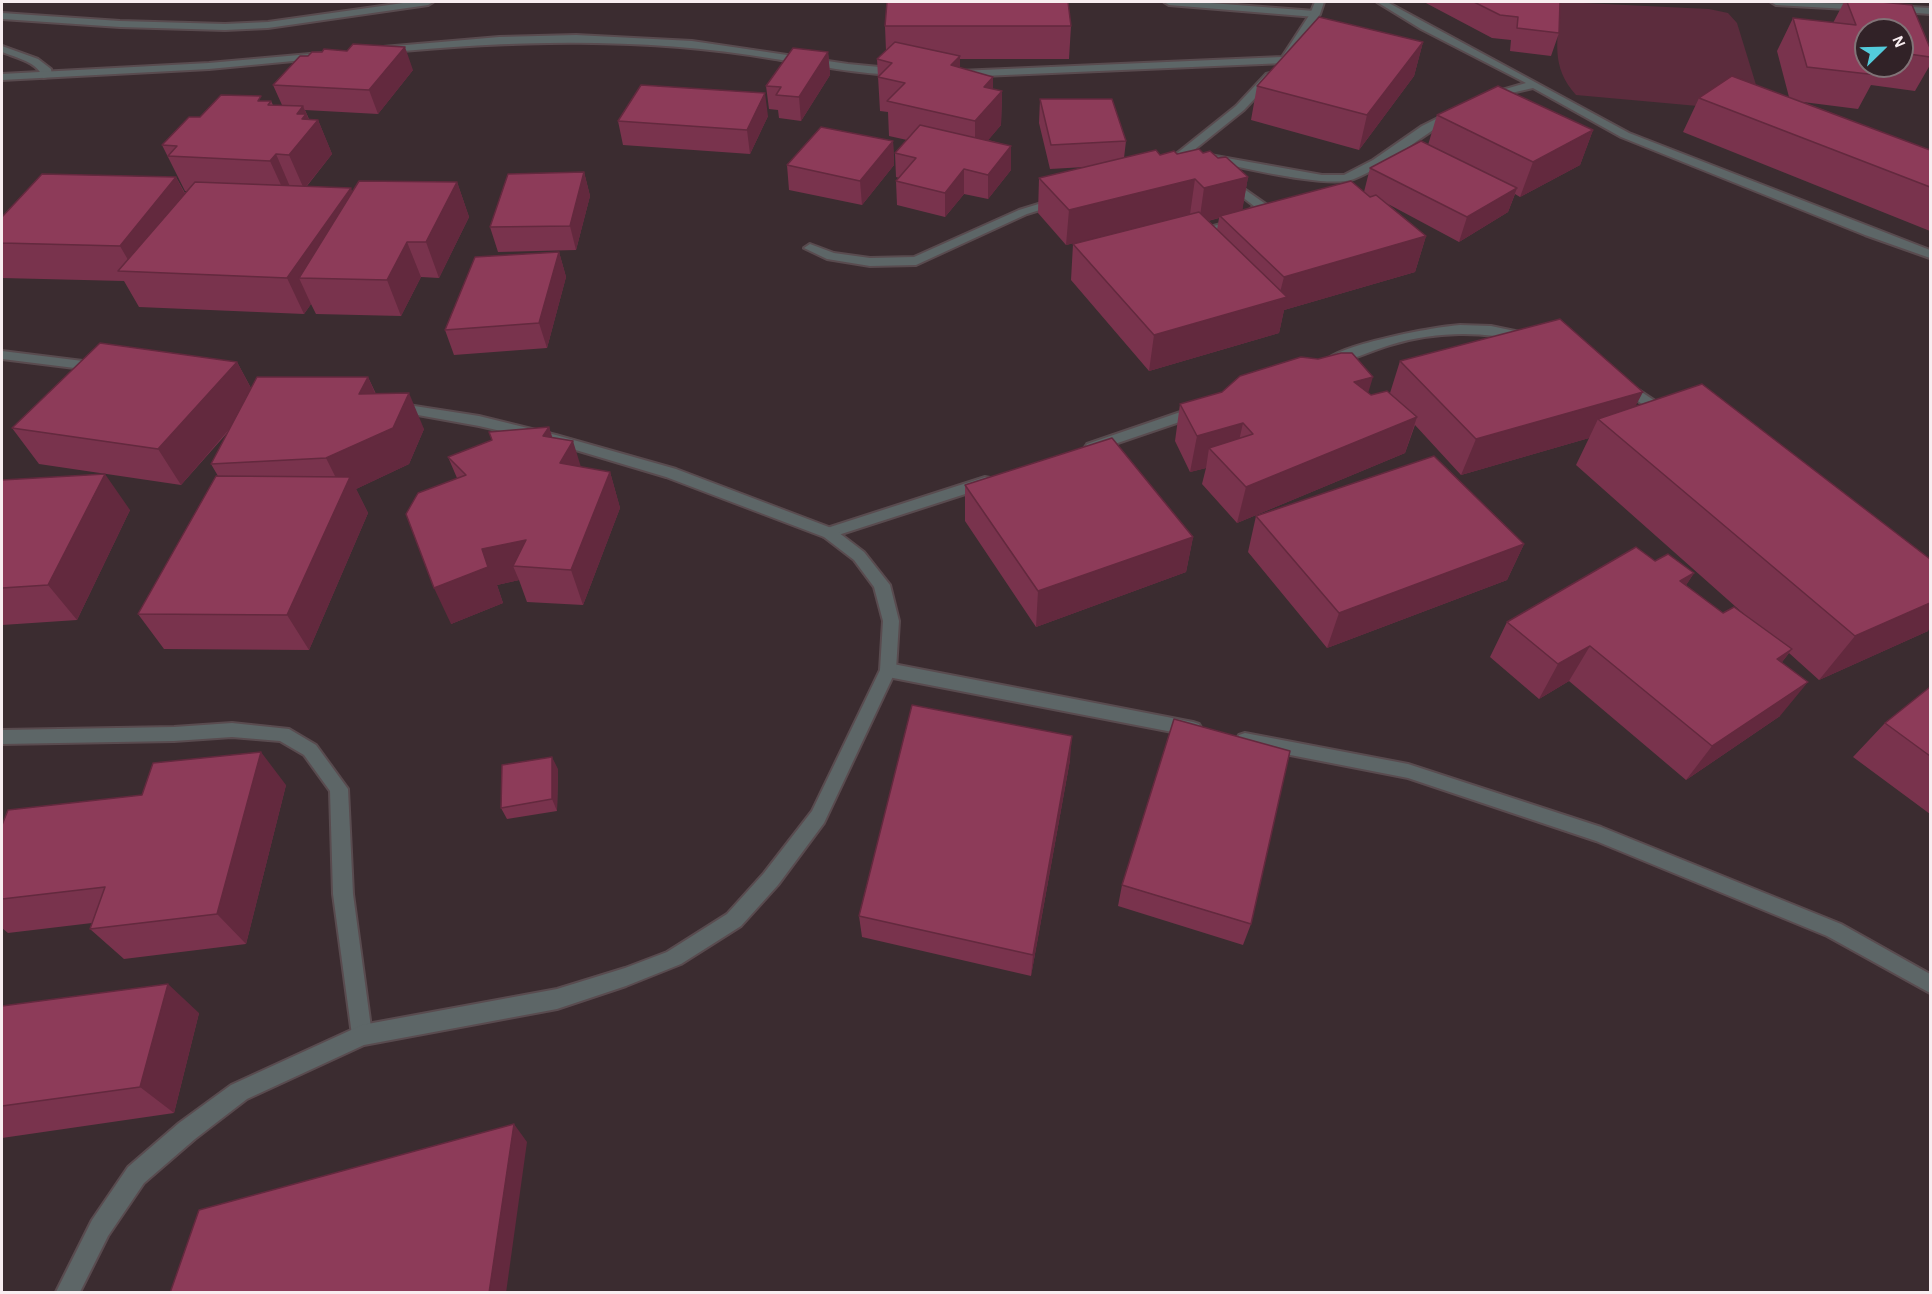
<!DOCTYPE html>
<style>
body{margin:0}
#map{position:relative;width:1932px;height:1294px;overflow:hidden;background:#3b2c30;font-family:"Alegreya Sans",sans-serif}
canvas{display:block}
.frame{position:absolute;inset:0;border:3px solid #f8edf0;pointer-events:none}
.north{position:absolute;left:1854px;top:18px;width:60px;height:60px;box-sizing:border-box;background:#312227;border:2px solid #817377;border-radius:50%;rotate:67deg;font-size:16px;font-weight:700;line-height:24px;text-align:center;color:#f8edf0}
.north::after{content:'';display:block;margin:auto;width:21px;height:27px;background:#53cbdb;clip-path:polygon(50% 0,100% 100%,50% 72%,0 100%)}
</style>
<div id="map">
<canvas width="1932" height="1294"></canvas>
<div class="frame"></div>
<div class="north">N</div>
</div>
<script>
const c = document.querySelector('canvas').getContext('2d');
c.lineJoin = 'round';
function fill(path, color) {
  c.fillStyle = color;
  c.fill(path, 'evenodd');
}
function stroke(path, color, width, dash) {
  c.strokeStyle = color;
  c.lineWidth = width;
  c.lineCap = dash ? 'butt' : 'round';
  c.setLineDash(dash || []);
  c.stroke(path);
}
fill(new Path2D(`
 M1563,2L1709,9L1728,13L1737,23L1769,127L1720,108L1576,95C1550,66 1558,41 1560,4Z`), '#5c2c3d');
const service = new Path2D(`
 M410,2H433L428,5L268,28L225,30L120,27L2,19V13L120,21L225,24L268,22Z
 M1164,2H1198L1315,11L1320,14L1315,17L1169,5Z
 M2,46L38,59L51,69L52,76L43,78C38,62 17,58 2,52Z`);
const minor = new Path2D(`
 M1315,2H1324L1320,14L1289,62L1285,63L959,77L954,74L959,71L1282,57L1310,14Z
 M1377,2H1387L1629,133L1930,250V258L1865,235L1621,137L1533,88L1485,99V95L1526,83L1421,29Z
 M1771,2L1864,4L1869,7L1864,10L1776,5Z
 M1892,6L1930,8V14L1889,11V7Z
 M576,35L692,41L848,64L900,69L905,72C894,81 795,62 775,59C644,37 515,40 383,53L378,50L383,47L499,37Z
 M321,53L325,54V58L209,69L2,80V74L209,63Z
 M1270,73L1274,74V78L1244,110L1174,166H1166V162L1236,106L1266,74Z
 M1452,111L1457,114L1456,116C1421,135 1391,164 1354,179C1328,189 1242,167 1210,161L1204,158L1210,155L1322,175H1344L1373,160L1422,126Z
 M1227,177L1267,205C1250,229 1222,232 1195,239L1191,238V232L1236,220L1254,206L1223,182L1221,180Z
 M1058,198L1064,201L1062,203L1027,214L916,265L870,266L827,259L804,248L810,244L834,253L870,258L914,257L1019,210Z
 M1460,325L1491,326L1534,335L1536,338L1529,342C1481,331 1437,331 1390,345C1370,351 1352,360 1332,365L1325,361C1341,344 1434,327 1460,325Z
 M1622,379L1670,411L1672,414L1670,417H1660L1617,386L1615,383Z
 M1198,406L1203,408L1205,411L1203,414L1097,450L1092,452L1085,447L1087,444Z
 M985,477L990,478L992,482L990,486L829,538L824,537L821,533L824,529Z
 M888,663L1193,722L1199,724L1202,729L1199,734L1193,736L888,677L882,675L880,670L882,665Z
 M232,723L289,729L316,745L348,789L353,894L372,1035L369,1042L362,1045L355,1042L352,1035L333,894L330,791L304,755L280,741L232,737L174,741L2,744V730L174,727Z
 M1245,733L1408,764L1601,827L1841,924L1930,974V993L1827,936L1596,841L1408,778L1239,745L1236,740L1239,735Z`);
const tertiary = new Path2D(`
 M2,351L99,363L106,367L99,371L2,359Z
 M395,403L479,416L556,435L676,469L834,529L864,552L890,585L899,621L896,670L824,823L778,885L741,926L681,964L626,986L557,1009L364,1045L247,1099L195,1139L144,1183L108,1236L80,1292H56L92,1220L128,1167L179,1123L231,1085L362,1025L557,989L625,968L667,952L727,914L764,873L812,811L880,670L883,621L874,587L854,560L824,537L666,477L549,442L479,426L390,410L388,407L390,404Z`);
stroke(service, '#594b4f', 4);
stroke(minor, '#594b4f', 4);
stroke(tertiary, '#594b4f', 4);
fill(service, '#5d6667');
fill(minor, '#5d6667');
fill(tertiary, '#5d6667');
fill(new Path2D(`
 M1424,2H1560L1559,33L1551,56L1510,51L1511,40L1492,38Z
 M1844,2H1881L1930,48V65L1915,91L1871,85L1858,109L1803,102L1930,150V231L1683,132L1699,98L1789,97L1777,51L1793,18L1833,23ZM1866,30H1902V66H1866Z
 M885,26H1071L1069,59H960V68L993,77V89L1002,91L1001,125L988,140L1011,146V170L988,199L964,194L945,217L897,205L896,181L899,178L896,177L895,153L907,140L889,136L888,112L880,111L877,59L886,51Z
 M1423,42L1414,76L1359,150L1251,120L1257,86Z
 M828,52L830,75L801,121L779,118L778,110L769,109L766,86Z
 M413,70L378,114L305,110L309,119L318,120L332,154L307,186L352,192L457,182L469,217L439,278L421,277L401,316L316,314L311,304L304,314L139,307L124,281L2,278V217L176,177L185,193L187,191H185L162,145L200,117L263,101H271L273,105H282L273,85Z
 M1040,99L1126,141L1124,158L1160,155L1203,153L1218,158L1248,177L1242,210L1364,192L1370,168L1428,145L1437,115L1593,130L1580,165L1520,197L1515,194L1508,212L1459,242L1388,204L1426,236L1415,272L1284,310L1279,333L1149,371L1071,280L1073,244L1190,214L1066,245L1038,213L1039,178L1085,167L1050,169L1039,123ZM1219,218L1217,230L1208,221Z
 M768,116L750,154L623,145L618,121Z
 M893,141L894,165L862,205L789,190L787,165Z
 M584,172L590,196L576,250L498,252L490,227Z
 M559,252L566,277L547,348L454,355L445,330Z
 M1400,361L1635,407L1928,631L1819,680L1789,653L1782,662L1780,716L1686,780L1569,681L1539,699L1490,657L1507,622L1655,561L1694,573L1686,585L1723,613L1745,615L1576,465L1589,438L1461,475L1415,425L1405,453L1237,523L1202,484L1206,468L1190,472L1175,441L1180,404L1368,393L1371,395L1390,393Z
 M237,362L251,388L368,377L376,394L424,429L409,464L356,489L368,513L309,650L164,649L138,614L218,476L211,464L228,432L181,485L39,464L12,428Z
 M549,427L552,437L580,467L610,472L620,508L583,605L527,602L519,580L497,585L503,603L451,624L457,478L448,457Z
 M2,480L130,510L77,620L2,625Z
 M965,485L1193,537L1186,572L1036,627L965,521Z
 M1256,516L1524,544L1507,580L1327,648L1248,552Z
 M1930,687V814L1853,757L1885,723Z
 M1070,760L1031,976L862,937L859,916Z
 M558,769L557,811L507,819L501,808Z
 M286,785L246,944L124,959L90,929L92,923L8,933L2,928V825Z
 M1122,885L1251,924L1243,945L1118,906Z
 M2,1006L199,1013L174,1113L2,1138Z`), '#79334d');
fill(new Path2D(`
 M1423,42L1414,76L1359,150L1367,115Z
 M405,47L413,70L378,114L369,90Z
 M828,52L830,75L801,121L799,97Z
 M960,56V89L951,65Z
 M993,77V101L1002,91L1001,125L975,156V121L984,87Z
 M765,93L768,116L750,154L747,130Z
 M303,106L312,127L318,120L332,154L304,189L289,155L297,114Z
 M1593,130L1580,165L1520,197L1533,162Z
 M893,141L894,165L862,205L860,181Z
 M1011,146V170L988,199V175Z
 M276,154L291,189L286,196L270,161Z
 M964,169V194L945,217V193Z
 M584,172L590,196L576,250L570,226Z
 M176,177L194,212L135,272L120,246Z
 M1248,177L1242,212L1220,216L1219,218L1199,223L1204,188Z
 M1195,179L1190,214L1066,245L1069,210Z
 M457,182L469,217L439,278L426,242Z
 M351,188L365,223L299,278L311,304L304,314L287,278Z
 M1517,188L1508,212L1459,242L1467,217Z
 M1426,236L1415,272L1284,310L1279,333L1149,371L1154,335L1278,300L1284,277Z
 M407,242L421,277L401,316L387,280Z
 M559,252L566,277L547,348L539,323Z
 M237,362L256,398L181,485L158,449Z
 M368,377L384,414L359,394Z
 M1373,377L1362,413L1354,382Z
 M1643,392L1624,428L1598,419L1589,438L1461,475L1476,439Z
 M409,393L424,429L409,464L356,489L368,513L309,650L287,615L343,492L326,458Z
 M1417,417L1405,453L1237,523L1246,487Z
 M1243,423L1235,459L1209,448L1206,468L1190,472L1197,436Z
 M549,427L560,463L543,436Z
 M573,441L584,477L560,463Z
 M610,472L620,508L583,605L571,570Z
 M105,474L130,510L77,620L48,585Z
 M1193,537L1186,572L1036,627L1038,591Z
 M526,540L513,566L519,580L497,585L503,603L451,624L434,588L482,549Z
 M1524,544L1507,580L1327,648L1339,613Z
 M1694,573L1671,608L1680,581Z
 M1930,603V628L1928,631L1819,680L1855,636Z
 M1590,646L1569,681L1539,699L1558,664Z
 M1792,649L1765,684L1777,659Z
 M1808,682L1780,716L1686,780L1712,746Z
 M1072,736L1070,760L1031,976L1033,955Z
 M261,752L286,785L246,944L217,914Z
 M552,757L558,769L557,811L552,799Z
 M168,984L199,1013L174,1113L140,1087Z
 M514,1124L527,1142L506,1293H489Z`), '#63293e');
const building = new Path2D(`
 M887,2H1068L1071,26H885Z
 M1474,2H1560L1559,33L1517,28L1518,17L1500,15Z
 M1847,2H1881L1912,5L1930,48V57L1902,53V30H1866V66H1873L1877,75L1807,67L1793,18L1856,25Z
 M1319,17L1423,42L1367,115L1257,86Z
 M895,42L960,56L951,65L993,77L984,87L1002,91L975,121L887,101L905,83L878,77L892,63L877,59Z
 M353,44L405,47L369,90L273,85L300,56H308L312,52H322L324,49L347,51Z
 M793,48L828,52L799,97L776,95L781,87L766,86Z
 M1732,76L1930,150V187L1699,98Z
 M641,85L765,93L747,130L618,121Z
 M1498,86L1593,130L1533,162L1437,115Z
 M221,95L261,96L258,101H271L268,105L303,106L297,114H306L302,119L318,120L289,155L276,154L270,161L168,156L177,146L162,145L189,117H200Z
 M1040,99H1112L1126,141L1051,145Z
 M920,125L1011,146L988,175L964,169L945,193L896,181L916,158L895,153Z
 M821,127L893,141L860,181L787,165Z
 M1421,141L1517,188L1467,217L1370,168Z
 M1199,149L1203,153L1210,151L1218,158L1226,157L1248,177L1204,188L1195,179L1069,210L1039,178L1156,150L1160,155L1174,151L1177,154Z
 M584,172L570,226L490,227L508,174Z
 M42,174L176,177L120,246L2,243V217Z
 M359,181L457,182L426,242H407L387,280L299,278Z
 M1351,181L1370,197L1376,195L1426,236L1284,277L1220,216Z
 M195,182L351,188L287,278L118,271Z
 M1199,212L1287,297L1154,335L1073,244Z
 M559,252L539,323L445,330L475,257Z
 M1560,319L1643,392L1476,439L1400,361Z
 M100,343L237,362L158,449L12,428Z
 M1341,353H1352L1373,377L1354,382L1371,395L1387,391L1417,417L1246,487L1209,448L1253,434L1243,423L1197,436L1180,404L1222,392L1240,376L1301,357L1318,359Z
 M257,377H368L359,394L409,393L393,428L326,458L211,464Z
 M1702,384L1930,559V603L1855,636L1598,419Z
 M549,427L543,436L573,441L560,463L610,472L571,570L513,566L526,540L482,549L488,567L434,588L406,514L418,493L466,475L448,457L492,440L489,432Z
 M1112,438L1193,537L1038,591L965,485Z
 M1434,456L1524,544L1339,613L1256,516Z
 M105,474L48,585L2,588V480Z
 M216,476L350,477L287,615L138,614Z
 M1636,547L1655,561L1668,554L1694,573L1680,581L1723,613L1734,607L1792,649L1777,659L1808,682L1712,746L1590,646L1558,664L1507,622Z
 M1930,687V756L1885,723Z
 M912,705L1072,736L1033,955L859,916Z
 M1174,719L1290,751L1251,924L1122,885Z
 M261,752L217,914L90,929L105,887L2,899V825L8,810L142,795L153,763Z
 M552,757V799L501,808L502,765Z
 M168,984L140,1087L2,1106V1006Z
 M514,1124L489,1293H170L199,1210Z`);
fill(building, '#8d3b59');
stroke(building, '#63293e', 1.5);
</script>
